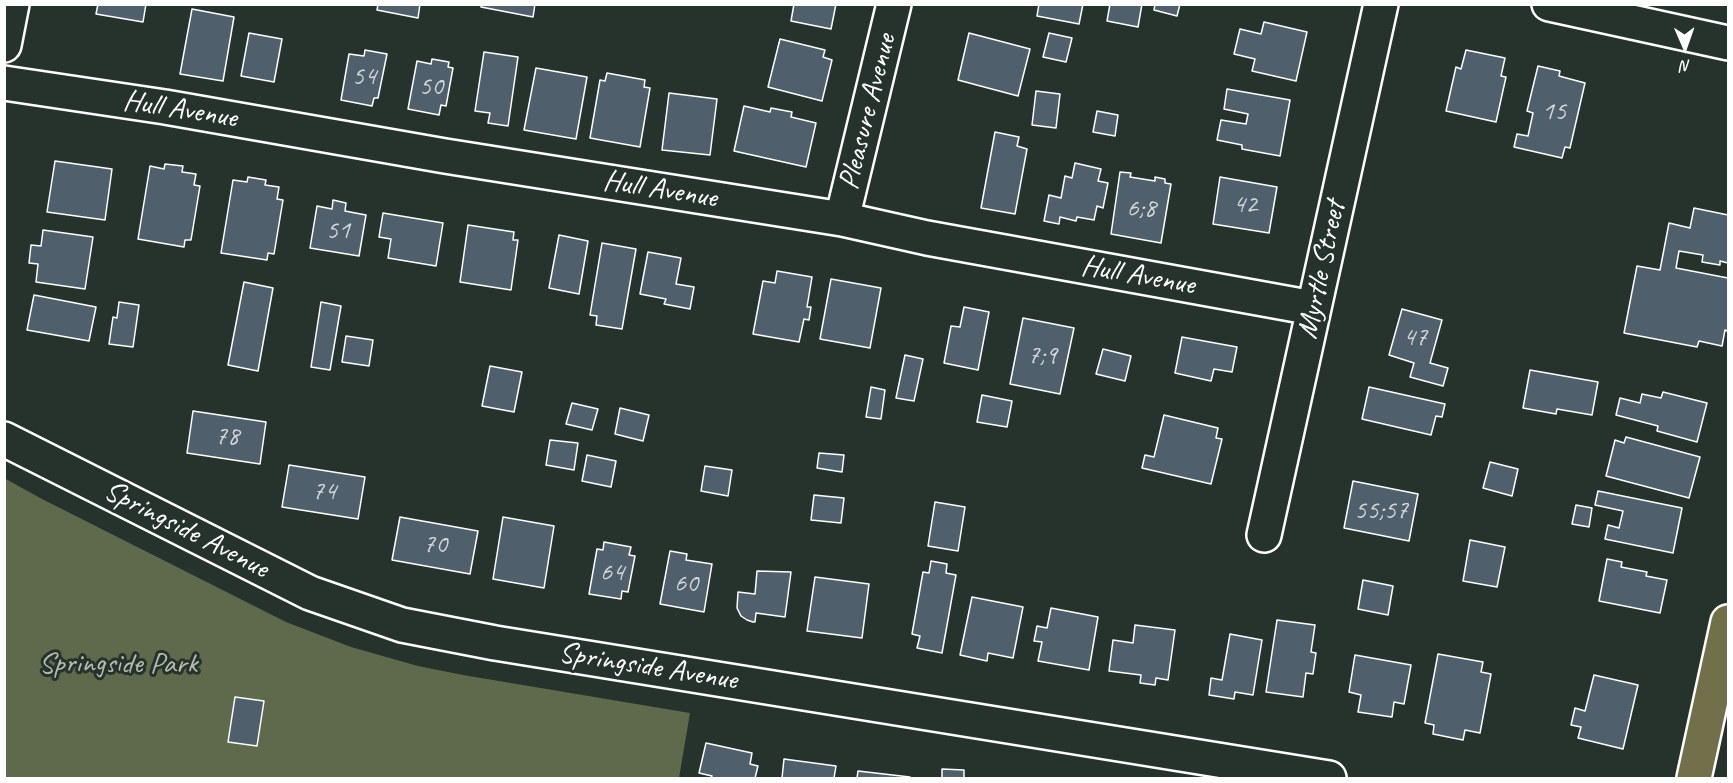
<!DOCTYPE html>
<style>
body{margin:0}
#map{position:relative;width:1733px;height:783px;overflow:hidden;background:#26332d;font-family:Caveat,sans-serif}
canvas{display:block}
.frame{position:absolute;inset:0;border:6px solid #fff;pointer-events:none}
.north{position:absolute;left:1655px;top:18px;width:60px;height:60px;-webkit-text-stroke:4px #26332d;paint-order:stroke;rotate:178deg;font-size:16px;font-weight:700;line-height:24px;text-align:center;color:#fff}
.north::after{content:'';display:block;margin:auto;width:21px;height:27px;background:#fff;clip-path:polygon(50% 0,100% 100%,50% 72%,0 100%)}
</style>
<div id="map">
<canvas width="1733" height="783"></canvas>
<div class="frame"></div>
<div class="north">N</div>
</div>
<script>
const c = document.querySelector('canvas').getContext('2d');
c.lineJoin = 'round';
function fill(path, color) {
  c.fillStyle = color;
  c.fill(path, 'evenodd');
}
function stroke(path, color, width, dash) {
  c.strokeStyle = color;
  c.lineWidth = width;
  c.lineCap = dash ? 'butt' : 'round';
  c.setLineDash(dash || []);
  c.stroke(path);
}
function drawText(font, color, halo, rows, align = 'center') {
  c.font = font + ' Caveat,sans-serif';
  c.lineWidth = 6;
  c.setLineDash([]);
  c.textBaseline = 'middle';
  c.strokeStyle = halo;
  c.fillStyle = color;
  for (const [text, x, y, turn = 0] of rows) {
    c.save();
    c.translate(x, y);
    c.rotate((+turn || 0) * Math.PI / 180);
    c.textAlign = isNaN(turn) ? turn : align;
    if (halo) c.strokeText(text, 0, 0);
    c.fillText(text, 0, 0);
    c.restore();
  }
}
fill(new Path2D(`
 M4,478L42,499L286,622L351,647L418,666L463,675L690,713L679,778H5Z`), '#5e6a4b');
const building = new Path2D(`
 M98,4H146L143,22L96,14Z
 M378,4H420L418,18L377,10Z
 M481,4H535L533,17L481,7Z
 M794,4H836L831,29L791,21Z
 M1039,4H1083L1079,24L1037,16Z
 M1110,4H1142L1138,27L1107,21Z
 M1155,4H1180L1177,16L1154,10Z
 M192,9L234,17L223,81L180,74Z
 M1264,22L1307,32L1296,81L1252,71L1255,59L1234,54L1240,29L1261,34Z
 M249,33L282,39L274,82L241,76Z
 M969,33L1030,49L1018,96L958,80Z
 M1049,33L1072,38L1066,62L1043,57Z
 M780,39L825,50L823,57L832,60L822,101L768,87Z
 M365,50L387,54L378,98H374L372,106L341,100L349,54L364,56Z
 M1466,50L1505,58L1501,76L1506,77L1496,122L1446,111L1456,67L1461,69Z
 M484,52L518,57L508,126L488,123L490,113L475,111Z
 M432,59L449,62L448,67L453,68L446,106L441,105L439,115L408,109L417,61L431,64Z
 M1538,66L1560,71L1559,76L1585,83L1570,148L1565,147L1562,158L1514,147L1517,134L1528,136L1533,113L1527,111Z
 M536,68L587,77L576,139L524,130Z
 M607,73L645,80L644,87L650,88L640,147L590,138L600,80L605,81Z
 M1227,89L1290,100L1280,156L1242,149V145L1217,140L1221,120L1246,124L1248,114L1224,109Z
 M1036,91L1060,94L1056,128L1032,125Z
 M669,93L717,99L710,155L662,150Z
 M744,106L770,112L771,108L792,112L791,117L816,123L806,167L734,151Z
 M1097,111L1118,115L1115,136L1093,132Z
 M995,132L1019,137L1017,146L1027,149L1015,214L981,208Z
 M55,161L112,169L105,220L47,212Z
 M1075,163L1101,169L1098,181L1108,183L1103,208L1097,206L1094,220L1077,217L1076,221L1060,217L1059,224L1044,221L1049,195L1061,198L1065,176L1072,178Z
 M165,164L183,166L182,172L196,174L194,185L200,186L191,240H185L184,247L138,239L150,166L164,169Z
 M1120,172L1131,173L1130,177L1155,181V177L1165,179V183L1171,184L1161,243L1111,234Z
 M248,177L266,180L265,185L279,187L277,199L283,200L274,254L268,253L267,260L221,253L233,180L247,182Z
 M1220,177L1277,187L1269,233L1213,224Z
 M333,200L346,203L345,211L366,215L359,256L310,248L317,206L332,209Z
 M1694,208L1728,215V263L1720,261V265L1702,262L1703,255L1679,251L1676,268L1728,278V331L1725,330L1722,346L1699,341L1697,347L1624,333L1637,266L1660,270L1669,223L1690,228Z
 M383,213L443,223L436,266L388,258L391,239L379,237Z
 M468,225L514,232L513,240H518L511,290L460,282Z
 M43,230L93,237L85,289L36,282L38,264L29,263L31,245L41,246Z
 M559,235L588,241L579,294L549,288Z
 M602,243L636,249L622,329L596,325L597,316L590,315Z
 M648,252L681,258L676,284L694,287L690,309L664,304L666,299L640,294Z
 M777,271L812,277L807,307H811L809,320L804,319L799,342L753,334L763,281L775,283Z
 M831,279L881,288L870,348L820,339Z
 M244,282L273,288L258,371L228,365Z
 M34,295L96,307L89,341L27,330Z
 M119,302L139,305L133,347L109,344L113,317L117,318Z
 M321,302L341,306L330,370L311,367Z
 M964,307L989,312L978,370L944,363L951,326L960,327Z
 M1402,309L1442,320L1430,363L1448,368L1443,386L1410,377L1414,363L1389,355Z
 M1023,318L1074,328L1060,394L1010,384Z
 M346,336L373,340L369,366L342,362Z
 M1182,337L1237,347L1232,372L1214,369L1211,381L1175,373Z
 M1103,349L1131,356L1125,381L1096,374Z
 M905,355L923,359L914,401L896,398Z
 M490,366L522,372L514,412L482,406Z
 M1530,370L1598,382L1592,415L1557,409L1556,414L1523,408Z
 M871,387L885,390L881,419L866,417Z
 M1369,387L1445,404L1442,417L1436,416L1431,435L1362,419Z
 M1663,392L1707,403L1697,442L1657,431L1658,426L1616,415L1620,398L1640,403L1642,394L1661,398Z
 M982,395L1012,401L1007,427L977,422Z
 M572,403L598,409L592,430L566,424Z
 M620,408L649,415L643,441L615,434Z
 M193,411L266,422L260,464L187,453Z
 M1164,415L1218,428L1216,438L1222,439L1211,484L1142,468L1145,455L1154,457Z
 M1626,437L1700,457L1689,498L1606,476L1615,440L1624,443Z
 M550,440L578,443L574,470L546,465Z
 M819,453L844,455L842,472L817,468Z
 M587,455L616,461L611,487L582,481Z
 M1490,462L1518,469L1512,496L1483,488Z
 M289,465L365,477L358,519L282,507Z
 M705,466L732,470L728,496L701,491Z
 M1353,481L1418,494L1409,541L1344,528Z
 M1598,491L1682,508L1673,553L1605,539L1608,525L1619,528L1623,511L1595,505Z
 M814,495L844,498L841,523L811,520Z
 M935,502L965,507L958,551L928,546Z
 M1576,505L1592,508L1589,527L1572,524Z
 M400,517L478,531L470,574L392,560Z
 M503,517L554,526L544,588L493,579Z
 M1470,540L1505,547L1497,587L1463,581Z
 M604,542L631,547L629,555L635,556L628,592L622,591L621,599L589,594L597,549L603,550Z
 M670,551L687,554L686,560L712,564L704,612L660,604Z
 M1607,559L1622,562L1621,567L1647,572L1646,576L1667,580L1660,613L1599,601Z
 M931,561L947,564L946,573L956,575L942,653L917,648L920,636L912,634L923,572L929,573Z
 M757,571L791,572L785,617L756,613L755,622H753L747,620L741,616L737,608L738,592L755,594Z
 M815,577L869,584L862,638L807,631Z
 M1363,580L1393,586L1388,615L1358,609Z
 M972,597L1023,607L1013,658L988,653L987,661L960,655Z
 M1051,608L1098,617L1089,670L1038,661L1042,642L1034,641L1037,626L1047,628Z
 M1277,620L1315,625L1311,652L1316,653L1313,674L1306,673L1303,697L1266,692Z
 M1135,625L1175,630L1168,680L1156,678L1155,685L1140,683L1141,675L1109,671L1113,640L1133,643Z
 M1230,634L1262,640L1253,695L1235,692L1234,699L1209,695L1211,678L1222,680Z
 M1438,654L1483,662L1481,672L1491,674L1480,733L1465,730L1463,740L1433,734L1434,725L1425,723Z
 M1355,655L1411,665L1404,704L1394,702L1392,717L1358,712L1361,695L1349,692Z
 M1594,675L1638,685L1623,749L1578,738L1581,727L1571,725L1575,708L1585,711Z
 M235,697L264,701L257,746L228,742Z
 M706,743L752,753L750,764L758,766L755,778H711L712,776L699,773Z
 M784,759L836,766L834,778H782Z
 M942,769L964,770V778H942Z
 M858,771L910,777V778H857Z`);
fill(building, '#4f606c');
stroke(building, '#fff', 1.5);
const minor = new Path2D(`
 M1549,4L1728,43
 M4,45L12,4
 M4,83L165,107L445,156L842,219L927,238L1313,308
 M842,219L894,4
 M4,439L310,593L402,625L495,643L1329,778
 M1264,535L1381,4`);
const major = new Path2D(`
 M1694,778L1728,622`);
stroke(minor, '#fff', 38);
stroke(major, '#fff', 38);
stroke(minor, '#26332d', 33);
stroke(major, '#71704a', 33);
drawText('27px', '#d3d7da', null, [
 ["54",364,77],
 ["50",431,87],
 ["15",1554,112],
 ["42",1245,205],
 ["6;8",1141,209],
 ["51",338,231],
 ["47",1415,338],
 ["7;9",1042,356],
 ["78",227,437],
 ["74",324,492],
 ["55;57",1381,511],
 ["70",435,545],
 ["64",612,573],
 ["60",686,584]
]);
drawText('30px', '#fff', '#26332d', [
 ["Hull Avenue",180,110,9],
 ["Pleasure Avenue",868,112,-76],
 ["Hull Avenue",660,190,9],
 ["Myrtle Street",1322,270,-78],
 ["Hull Avenue",1138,276,10],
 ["Springside Avenue",186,530,27],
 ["Springside Avenue",648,667,9]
]);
drawText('30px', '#b7bcae', '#26332d', [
 ["Springside Park",118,664]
]);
</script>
